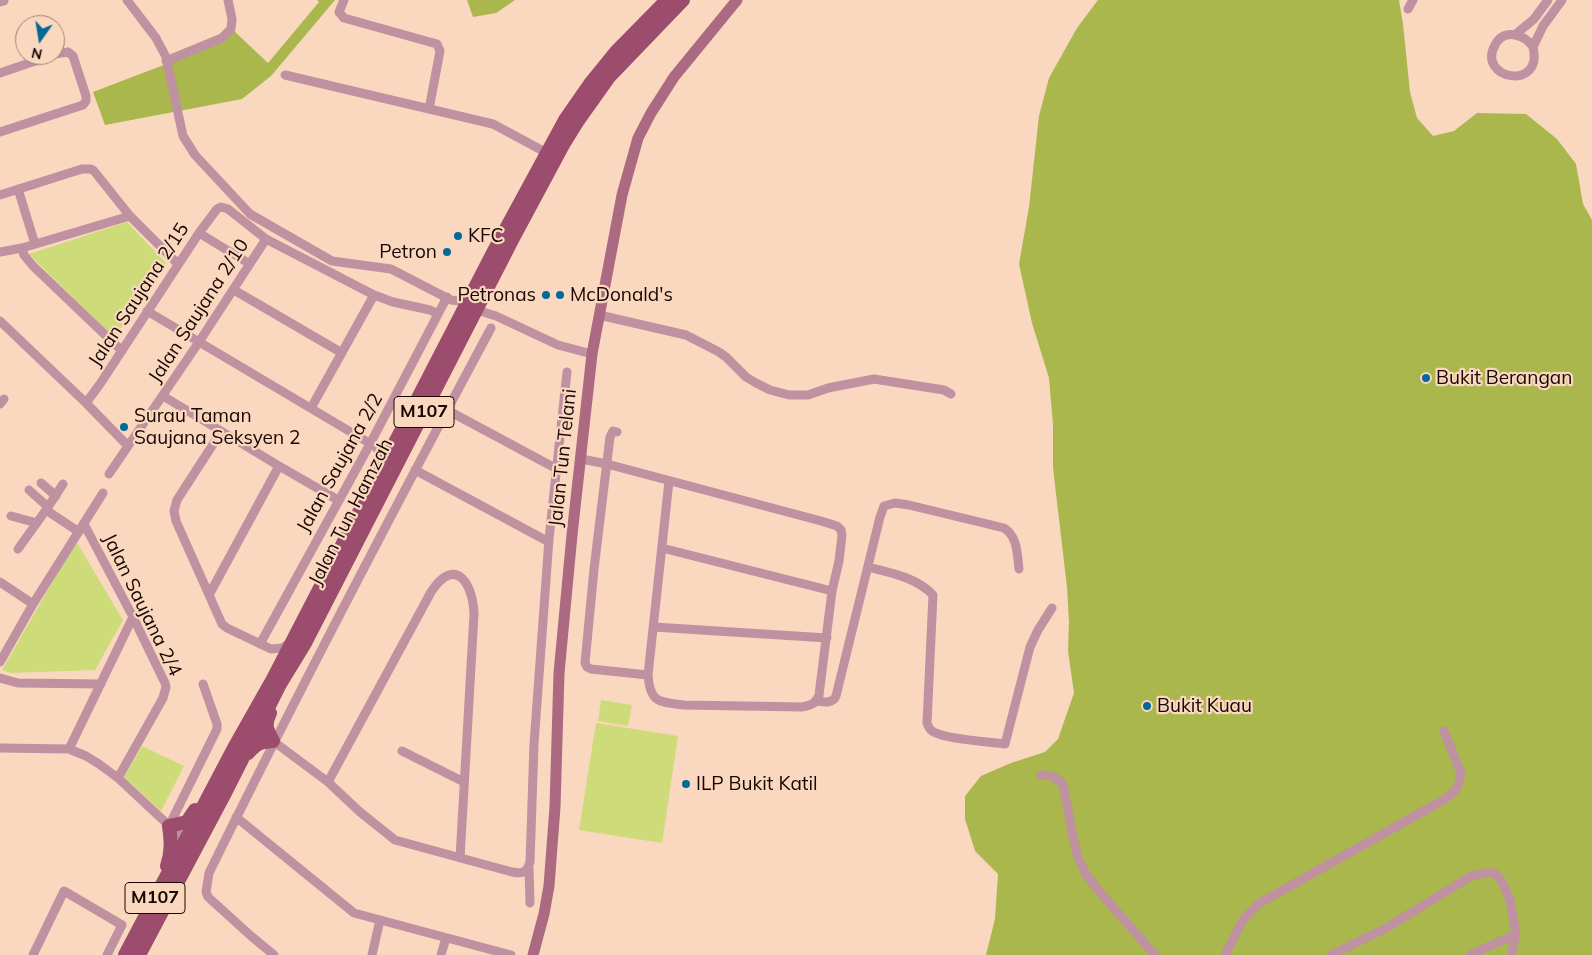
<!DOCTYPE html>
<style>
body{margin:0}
#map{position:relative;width:1592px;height:955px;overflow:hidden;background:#fad7bf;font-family:Mulish,sans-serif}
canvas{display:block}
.north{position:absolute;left:15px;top:15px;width:50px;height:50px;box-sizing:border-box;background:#fad7bf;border:1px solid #a08373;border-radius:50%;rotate:193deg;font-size:14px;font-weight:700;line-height:20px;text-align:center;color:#180600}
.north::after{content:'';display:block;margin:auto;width:18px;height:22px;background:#006b97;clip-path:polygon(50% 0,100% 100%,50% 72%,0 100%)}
</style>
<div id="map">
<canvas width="1592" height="955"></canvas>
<div class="north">N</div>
</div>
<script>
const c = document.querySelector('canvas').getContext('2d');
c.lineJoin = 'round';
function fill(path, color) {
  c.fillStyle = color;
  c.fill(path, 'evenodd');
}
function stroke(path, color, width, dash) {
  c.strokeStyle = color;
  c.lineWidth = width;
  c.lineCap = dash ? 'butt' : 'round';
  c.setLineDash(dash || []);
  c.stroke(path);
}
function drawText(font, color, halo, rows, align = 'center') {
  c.font = font + ' Mulish,sans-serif';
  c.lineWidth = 4.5;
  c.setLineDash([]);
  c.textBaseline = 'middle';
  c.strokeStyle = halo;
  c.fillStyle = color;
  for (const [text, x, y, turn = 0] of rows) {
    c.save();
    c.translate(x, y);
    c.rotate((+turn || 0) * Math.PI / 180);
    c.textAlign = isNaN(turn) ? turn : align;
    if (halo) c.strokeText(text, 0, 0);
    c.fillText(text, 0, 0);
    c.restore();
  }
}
fill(new Path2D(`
 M127,222L166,263L114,338L29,254Z
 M76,541L123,620L95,670L10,673L2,670Z
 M601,700L632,705L628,726L598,721Z
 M596,723L678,736L662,843L579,830Z
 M142,746L184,766L161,811L124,777Z`), '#cddc79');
fill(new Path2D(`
 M317,0H335L271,76L242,99L105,125L93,92L224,42L233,30L268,63L319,2Z
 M467,0H515L496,13L473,17Z
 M1098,0H1399L1403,24L1410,92L1417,118L1433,136L1454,131L1477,113L1526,114L1557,139L1576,164L1583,204L1592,220V955H986L995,919L998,874L975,851L965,819V796L981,776L1011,763L1045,752L1058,739L1074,693L1068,651L1069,622L1067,587L1053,468V425L1049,378L1032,323L1019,264L1029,207L1039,116L1049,78L1077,28Z`), '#a9b74d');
stroke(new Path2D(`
 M127,0L156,38L166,57L183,136L195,155L250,214L332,261L391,269L451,300L461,301L470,296
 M344,0L339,12L344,18L437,44L440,51L429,109
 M0,2L4,1
 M1408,9L1413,0
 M1516,34L1534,19L1548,0
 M1533,47C1524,34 1504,28 1495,45C1476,79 1544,92 1533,47L1543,26L1562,0
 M166,61L222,38L231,29L232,19L228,0
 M0,73L53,55
 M285,75L493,124L547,153
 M0,132L83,105L86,101V96L73,56L68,52L55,54
 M18,189L35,244
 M0,195L82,169H91L94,171L130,216L178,264
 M199,233L250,264
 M22,248L24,255L33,266L122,351
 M0,252L22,248L130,216
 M234,290L342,353
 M477,310L496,316L558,345L592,354
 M147,311L376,447L381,456L382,466
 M599,315L686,335L719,352L726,357L746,377L756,383L770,390L789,395H808L828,388L874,379L944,390L951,394
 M0,321L86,403L128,446
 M163,396L279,466L338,500
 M86,403L100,384L199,233L217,209L221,207L228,209L266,239L374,295L393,302L430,310L438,314
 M0,404L4,399
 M311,408L374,295
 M447,410L557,469
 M221,432L177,500L174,511L176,521L222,624L227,628L271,649L282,648L290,643
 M617,432L613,431L610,437L594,569L585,663L587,667L591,669L648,675
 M581,459L607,464L821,521L837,526L841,530L842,535L839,561L832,591L819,695C816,704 811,705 802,707L684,705C659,702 650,703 648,675L669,481
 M415,470L549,542
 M109,474L199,342L266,239
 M41,483L56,496
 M29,490L48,507
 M46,510L63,484
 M11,516L37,523
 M84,524L133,617L165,683L166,687L163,698L118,778
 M662,548L832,591
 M18,549L46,510L79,532
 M868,567C891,573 916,577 933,595L927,723C928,725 929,729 931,730C939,739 991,742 1005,744L1030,647L1038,630L1052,608
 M0,582L33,604
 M209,595L279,466
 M654,627L827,638
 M260,644L370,444L447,297
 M0,662L33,604L103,493
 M0,678L18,683L101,684
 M817,701C824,702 833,704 836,696L880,517L884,506L895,503L909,505L1004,528C1018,537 1017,554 1019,569
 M273,741L328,782L360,812L395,840L512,872C522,874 527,873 530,862L534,744L549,539L567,372
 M0,748L69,749L86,756L99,764L118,778L177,833L190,842
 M69,749L133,617
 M402,751L464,782
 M1041,775C1051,775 1057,777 1063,785L1074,841L1078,858L1086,874L1098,890L1155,955
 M328,782L431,592C455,555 473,583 474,614L460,858
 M236,817L354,913L511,955
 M169,826L217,729V724L203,684
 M529,868L530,903
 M33,955L64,891L122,925L107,955
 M274,955L251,936L208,897L206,892L209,873C299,690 394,509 491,328
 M372,955L380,920
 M441,955L446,938
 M1225,955L1243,920L1258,904L1445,799L1453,793L1458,786L1461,773L1444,731
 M1331,955L1388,927L1471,876L1485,873H1495L1502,882L1510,900L1516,934L1511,955
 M1470,955L1516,934`), '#bf91a1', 9);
stroke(new Path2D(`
 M533,955L544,914L549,886L555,807L559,673L572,535L592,354L622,195L638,138L651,113L674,77L737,0`), '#ac6a82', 11);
stroke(new Path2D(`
 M248,753C257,743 260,742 273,741C267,730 264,725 270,713
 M167,866C172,852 171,840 169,826L187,822L195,810
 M125,955L234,748L273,679L494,251L565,120L590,84L616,52L667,0
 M139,955L225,793L280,684L305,643L513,238L564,143L577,122L609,77L683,0`), '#9c4c6d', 14);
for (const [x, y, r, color] of [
 [458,236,5,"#006b97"],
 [447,252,5,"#006b97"],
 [546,295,5,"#006b97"],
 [560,295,5,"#006b97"],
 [1426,378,5,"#006b97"],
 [124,427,5,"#006b97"],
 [1147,706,5,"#006b97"],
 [686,784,5,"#006b97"]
]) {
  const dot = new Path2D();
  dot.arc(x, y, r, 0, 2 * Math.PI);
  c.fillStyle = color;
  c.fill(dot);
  stroke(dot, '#fad7bf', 2);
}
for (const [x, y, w] of [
 [424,412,60],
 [155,898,60]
]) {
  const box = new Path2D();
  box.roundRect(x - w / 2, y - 15.5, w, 31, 4);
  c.fillStyle = '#fad7bf';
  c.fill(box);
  stroke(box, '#180600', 1);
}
drawText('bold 18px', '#180600', null, [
 ["M107",424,412],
 ["M107",155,898]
]);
drawText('19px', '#180600', '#fad7bf', [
 ["KFC",468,236],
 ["Petron",437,252,"right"],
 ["Petronas",536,295,"right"],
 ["McDonald's",570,295],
 ["Bukit Berangan",1436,378],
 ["Surau Taman",134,416],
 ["Saujana Seksyen 2",134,438],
 ["Bukit Kuau",1157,706],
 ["ILP Bukit Katil",696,784]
], 'left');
drawText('19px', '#180600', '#fad7bf', [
 ["Jalan Saujana 2/15",139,295,-57],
 ["Jalan Saujana 2/10",199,311,-57],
 ["Jalan Tun Telani",563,458,-84],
 ["Jalan Saujana 2/2",340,463,-61],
 ["Jalan Tun Hamzah",351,512,-63],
 ["Jalan Saujana 2/4",142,605,64]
]);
</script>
